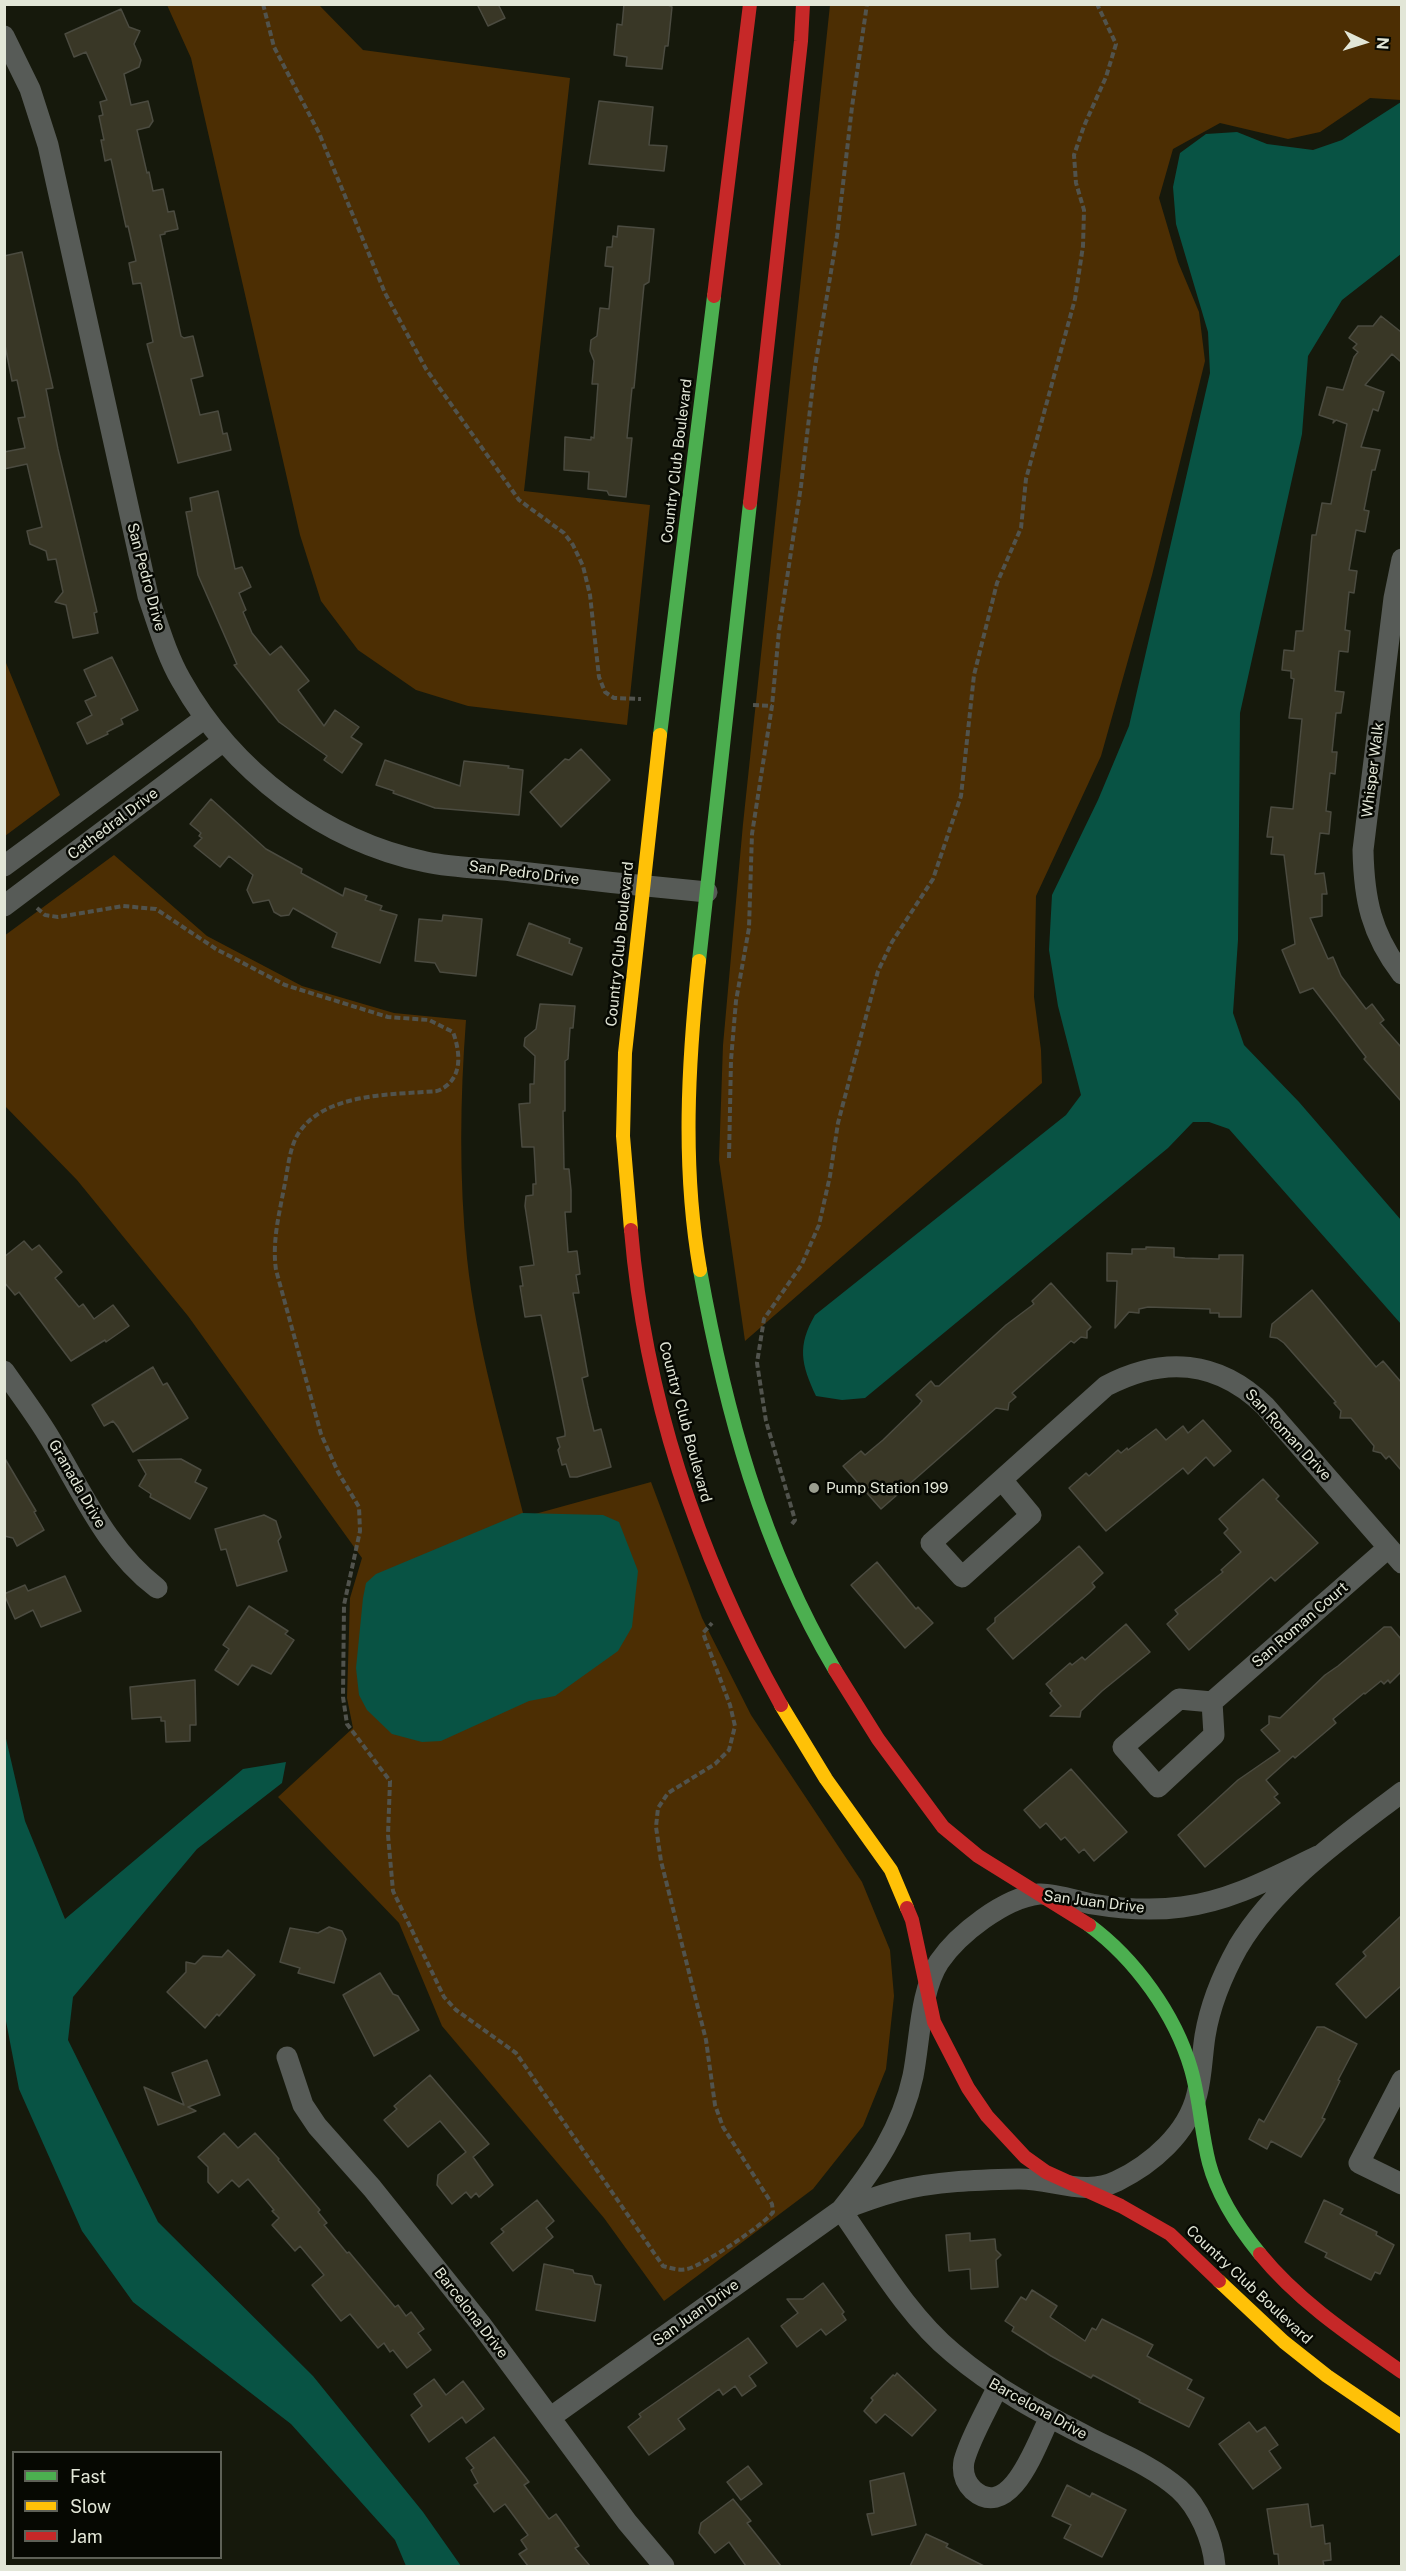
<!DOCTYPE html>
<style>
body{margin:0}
#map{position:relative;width:1406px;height:2571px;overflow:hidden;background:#16190c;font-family:"Public Sans",sans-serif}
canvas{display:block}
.frame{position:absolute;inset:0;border:6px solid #e2e6d7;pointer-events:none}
.legend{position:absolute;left:12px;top:2451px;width:210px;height:108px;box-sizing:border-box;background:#060802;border:2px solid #5e6157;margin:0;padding:8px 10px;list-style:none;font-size:18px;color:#e2e6d7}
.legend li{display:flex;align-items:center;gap:12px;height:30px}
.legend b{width:30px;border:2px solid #5e6157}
.north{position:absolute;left:1334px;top:12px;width:60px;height:60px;-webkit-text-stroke:4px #060802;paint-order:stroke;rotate:94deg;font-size:16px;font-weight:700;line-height:24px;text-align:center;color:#e2e6d7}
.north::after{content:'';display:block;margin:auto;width:21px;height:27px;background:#e2e6d7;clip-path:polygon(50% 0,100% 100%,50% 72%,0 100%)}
</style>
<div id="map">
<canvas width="1406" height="2571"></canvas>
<div class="frame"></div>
<ul class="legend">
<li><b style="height:8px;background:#4caf50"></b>Fast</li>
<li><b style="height:8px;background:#ffc107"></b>Slow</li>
<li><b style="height:8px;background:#c62828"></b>Jam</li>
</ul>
<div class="north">N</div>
</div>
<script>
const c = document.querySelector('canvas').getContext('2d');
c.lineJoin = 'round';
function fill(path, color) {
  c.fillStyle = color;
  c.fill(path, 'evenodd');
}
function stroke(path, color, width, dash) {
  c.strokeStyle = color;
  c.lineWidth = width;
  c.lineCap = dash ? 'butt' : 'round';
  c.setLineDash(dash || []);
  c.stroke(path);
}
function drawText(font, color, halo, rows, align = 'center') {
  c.font = font + ' "Public Sans",sans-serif';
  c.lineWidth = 5;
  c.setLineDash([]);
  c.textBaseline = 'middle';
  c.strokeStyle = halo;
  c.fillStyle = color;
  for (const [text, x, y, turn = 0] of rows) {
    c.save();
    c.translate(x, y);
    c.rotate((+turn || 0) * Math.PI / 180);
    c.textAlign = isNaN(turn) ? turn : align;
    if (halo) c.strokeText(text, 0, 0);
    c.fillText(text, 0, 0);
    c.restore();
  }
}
fill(new Path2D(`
 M167,5H319L363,50L570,78L524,491L650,505L627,725L468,706L416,690L358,650L321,601L300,535L191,58Z
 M830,5H1401V100L1370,98L1320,132L1288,139L1220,123L1173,149L1159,198L1178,262L1199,312L1205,361L1152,575L1101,756L1036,896L1034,997L1041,1050L1042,1083L745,1341L719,1160L723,1045L743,824Z
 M4,658L60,795L5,836H4Z
 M114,855L207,936L302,986L394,1013L466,1020C460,1099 459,1178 467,1258C476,1345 503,1432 524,1517L651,1482L702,1618L751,1715L862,1882L890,1950L894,1996L886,2069L863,2126L813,2189L664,2301L604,2218L442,2026L399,1923L278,1797L353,1728L347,1698L350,1598L362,1558L188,1316L77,1180L5,1106L4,936Z`), '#4c2e03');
fill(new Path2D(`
 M1401,102V254L1342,300L1308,356L1302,434L1240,713L1238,940L1233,1013L1244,1045L1299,1102L1401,1220V1324L1229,1129L1209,1122H1193L1168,1148L865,1398L842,1400L816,1396C801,1364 797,1346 815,1315L1066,1115L1081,1095L1058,1006L1049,950L1052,895L1098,800L1129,726L1210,373L1208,332L1176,224L1173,187L1180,153L1206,134L1237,132L1267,144L1313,150L1342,140Z
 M522,1513L603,1515L619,1522L638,1571L632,1627L618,1651L555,1696L529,1701L441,1741L422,1742L392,1734L367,1710L359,1695L356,1668L363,1598L366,1583L376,1574Z
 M4,1730L25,1821L65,1919L243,1769L286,1762L282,1783L197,1849L73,1997L68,2040L158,2222L313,2376L423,2512L461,2566H406L395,2540L291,2424L133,2302L82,2231L19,2089L5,2016Z`), '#085344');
const building = new Path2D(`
 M477,4H498L505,18L488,26Z
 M624,4H666L672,7L668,46H665L662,69L626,66L627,57L614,55L617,24L622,25Z
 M121,9L129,27L140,31L134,44L141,60L139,67L124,74L131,105L148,101L153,121L149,127L137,130L147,173L149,172L153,191L163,189L168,212L174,211L178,229L165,232V234L160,235L181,336L184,338L193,336L203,376L191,379L200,415L218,411L223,434L227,433L231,450L178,463L147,344L153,342L141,283L133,284L129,263L136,261L128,226L126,227L111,159L105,161L101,140H104L99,116L103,115L100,102L107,100L86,52L74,57L65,34Z
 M599,101L653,107L649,145L667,146L664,171L589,164Z
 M618,226L654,229L649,282L644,285L634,388H632L627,438H632L626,497L609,495L607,491L588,489L589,472L564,470L565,437L591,440V437L594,438L598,384H592L594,361L590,351L591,340L597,336L600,308L609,309L613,267L605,266L607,247H612L613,236L617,237Z
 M22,252L53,388L46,389L58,449L97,612L94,613L98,633L73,638L66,605L55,602L63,592L56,559L48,560L46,551L30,544L27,531L42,527L27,464L4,469V452L25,448L18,418L25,417L17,380L12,381L4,340V256Z
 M1381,316L1401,332V362L1392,354L1365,385L1384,392L1378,411L1373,409L1361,447L1380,450L1375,470H1372L1364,510L1369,511L1365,532L1356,530L1349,570L1357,571L1354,593L1349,592L1345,630L1350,631L1348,652L1339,651L1335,691L1344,692L1341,713H1336L1332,752H1337L1335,774L1330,773L1326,811L1331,812L1329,834L1320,833L1315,874L1324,873L1327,894H1322V916L1310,918L1328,959L1333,957L1341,976L1366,1009L1372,1004L1384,1020L1380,1023L1401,1047V1101L1364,1059L1366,1057L1313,988L1300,993L1282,950L1295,944L1284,855L1271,854L1273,837H1267L1271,807L1293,809L1302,719L1289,718L1294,679L1291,678V671L1282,670L1284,650L1294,651L1296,631H1303L1312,535H1316L1322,503L1331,504L1347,424L1336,420L1333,423L1334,420L1319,415L1327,387L1343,390L1354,357L1358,352L1353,348L1357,344L1349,338L1358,326H1373Z
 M218,491L235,569L242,567L251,587L239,593L246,610L243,612L252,633L270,655L281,646L309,681L298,690L324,726L335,710L359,727L351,737L362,744L342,773L324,760L327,756L279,722L234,665L237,664L198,575L186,512L192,511L190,498Z
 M112,657L138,710L121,719L123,724L107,732L108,734L87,744L77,723L92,715L85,701L96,696L84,670Z
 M581,749L610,780L561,827L530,792L565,759L569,760Z
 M385,760L460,786L464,761L509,766L508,768L523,770L519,815L435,808L393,793L394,791L376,785Z
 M211,799L266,849L302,869L301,873L343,896L345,888L367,896L365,900L382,906L380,910L397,915L380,963L332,947L337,933L293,908L289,915L281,916L274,912L269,900L253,903L247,890L253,875L229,856L220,867L194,846L202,838L199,836L201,833L190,824Z
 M443,915L482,919L476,976L440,972L435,963L415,961L419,919L442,921Z
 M529,923L570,939L569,943L582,948L572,975L517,955Z
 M540,1004L575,1006L573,1028H570L568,1059L565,1061V1111H563L564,1169H569L571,1190V1212H565L568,1252L577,1251L580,1274L576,1275L579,1293H573L588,1376L582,1378L588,1406L594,1431L601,1429L611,1467L577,1477H570L566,1464L562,1465L558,1450L560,1447L557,1438L565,1436V1432L541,1315L525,1317L520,1286H523L520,1267L534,1265L525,1206L526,1196L533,1195V1184H536L534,1147H522L519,1104L530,1103V1084H534L535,1056L524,1046L525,1038L536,1029Z
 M24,1241L32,1250L39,1245L62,1272L55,1278L79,1307L83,1304L94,1319L113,1305L129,1326L106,1342L105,1340L71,1361L19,1292L15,1295L4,1282V1257Z
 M1146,1247L1174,1248V1257L1185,1258L1219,1259V1255H1243L1241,1317H1219V1313H1210V1309L1148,1307L1139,1309V1313L1129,1312L1115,1328L1117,1281H1107V1253L1132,1254V1249H1146Z
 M1051,1283L1091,1327L1087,1331V1338L1081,1337L1074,1343L1071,1341L1012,1393L1016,1397L1009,1403L1008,1410L996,1408L881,1509L843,1466L861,1451L865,1455L883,1440L919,1405L922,1401L916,1395L931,1381L935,1386H939L1006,1325L1034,1304L1032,1301Z
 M1312,1290L1376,1367L1383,1361L1401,1382V1470L1389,1456L1386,1459L1381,1453L1373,1451L1374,1446L1351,1418H1340L1341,1411L1334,1403L1336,1402L1284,1343L1277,1338L1270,1337L1272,1324Z
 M153,1367L163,1385L167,1383L188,1418L133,1452L118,1427L113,1421L104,1426L92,1405Z
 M1203,1420L1231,1451L1214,1466L1206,1457L1188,1474L1183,1468L1106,1531L1069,1488L1086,1473L1089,1476L1118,1450L1121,1453L1127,1448L1128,1450L1156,1429L1166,1440L1183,1426L1188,1433Z
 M4,1457L36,1511L34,1512L44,1530L17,1546L13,1538L4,1536Z
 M181,1459L201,1470L195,1482L207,1488L190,1519L150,1497L151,1494L139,1486L146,1474L138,1460Z
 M1263,1479L1279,1496L1276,1499L1318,1543L1275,1581L1271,1577L1189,1650L1167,1624L1178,1614L1175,1610L1223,1572L1221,1570L1241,1552L1224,1533L1228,1529L1219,1519Z
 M264,1515L276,1521L281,1537L278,1541L287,1571L237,1586L226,1549L221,1550L215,1529Z
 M1079,1546L1103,1573L1092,1583L1095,1587L1089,1593L1013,1659L987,1629L995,1622V1618Z
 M877,1562L916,1609L918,1607L933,1623L905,1648L851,1585Z
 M65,1576L81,1611L41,1627L33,1610L15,1619L4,1594L25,1585L28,1591Z
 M249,1606L288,1631L285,1634L294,1640L271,1674L252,1665L238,1685L215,1670L229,1649L223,1645Z
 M1126,1624L1150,1652L1102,1691L1081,1711L1080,1717L1050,1716L1061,1706L1050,1693L1052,1691L1046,1684L1070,1663L1072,1665L1082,1657L1085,1660Z
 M1384,1627H1391L1401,1639V1672L1390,1683L1388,1680L1384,1684L1381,1681L1365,1694L1364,1693L1333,1719L1336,1723L1295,1758L1293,1756L1266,1780L1278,1794L1274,1797L1280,1803L1205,1867L1178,1835L1238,1780L1280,1751L1261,1730L1269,1724V1716L1280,1718L1325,1675L1338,1666Z
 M195,1680L196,1725H190V1741L166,1742L165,1721H161V1717L132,1719L130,1687Z
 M1071,1769L1127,1832L1094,1861L1084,1849L1079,1853L1065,1837L1061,1840L1046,1823L1040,1828L1024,1810Z
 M1401,1916V1986L1366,2018L1336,1984L1366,1956L1363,1952Z
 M329,1927L342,1931L346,1939L334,1983L298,1973L300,1968L280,1962L290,1928L318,1933Z
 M228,1950L255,1975L219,2016L217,2014L205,2028L167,1992L186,1972V1962L195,1964L203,1956L222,1957Z
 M380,1973L393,1994L398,1996L419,2030L374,2056L343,1995Z
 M1317,2027H1324L1357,2044L1338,2080L1340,2081L1322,2118L1325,2119L1301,2157L1271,2141L1267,2149L1249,2139L1259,2119L1264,2122Z
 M207,2060L220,2095L188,2107L196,2111L158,2125L144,2087L184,2105L172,2073Z
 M430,2075L489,2144L473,2157L493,2185L479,2197L476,2193L471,2198L466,2192L452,2204L437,2185L438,2175L466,2152L440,2121L408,2147L384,2120L397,2109L394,2106Z
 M224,2133L238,2148L255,2133L279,2159L278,2160L320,2210L318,2212L327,2223L324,2225L347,2253L349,2252L395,2307L398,2305L406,2316L411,2312L424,2329L418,2333L431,2350L407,2368L393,2350L390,2352L384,2343L378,2348L350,2314L341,2321L312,2285L324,2275L300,2246L295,2251L272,2225L279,2218L272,2211L274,2210L248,2179L239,2187L232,2180L218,2193L208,2182V2167L198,2157Z
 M537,2200L554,2221L546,2228L553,2237L513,2271L491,2243L504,2232L501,2229Z
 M1324,2200L1343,2209L1340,2214L1377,2232L1376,2235L1394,2245L1380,2274L1375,2272L1371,2280L1325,2257L1327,2253L1305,2242Z
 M970,2233V2241L995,2239L996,2250L1001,2255L996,2260L998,2287L971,2289L970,2269L949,2271L946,2235Z
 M544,2264L573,2270L574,2273L592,2276L595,2284L601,2285L595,2321L536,2310Z
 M823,2283L844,2312L842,2314L846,2320L826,2335L821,2329L797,2347L781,2326L798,2313L787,2299H803Z
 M1032,2290L1057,2306L1050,2317L1085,2341L1092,2328L1096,2330L1102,2319L1153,2345L1147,2356L1192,2380L1187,2389L1204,2398L1189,2427L1139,2402L1140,2400L1093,2375L1091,2378L1051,2356L1012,2331L1014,2327L1005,2321L1021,2297L1026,2300Z
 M748,2338L767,2363L749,2376L756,2386L742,2396L735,2386L723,2395L719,2389L678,2419L685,2429L649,2455L628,2427L641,2417L639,2414Z
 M897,2373L936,2410L912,2436L885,2414L876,2423L864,2411L873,2400L871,2398L893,2375L895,2376Z
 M434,2379L446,2395L463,2381L484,2409L466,2423L462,2417L429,2442L411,2415L422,2406L414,2394Z
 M1249,2422L1257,2432L1265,2427L1278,2445L1269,2451L1281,2468L1253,2489L1219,2444Z
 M494,2437L529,2482L524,2485L549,2519L556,2514L579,2546L575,2548L590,2566H528L519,2554L527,2549L521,2540L528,2535L505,2504L494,2512L474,2485L478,2483L471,2470L474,2468L466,2458Z
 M748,2466L762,2484L741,2500L727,2482Z
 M904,2473L916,2525L872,2535L867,2514L874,2513L870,2481Z
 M1067,2485L1090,2497L1092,2493L1126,2510L1102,2557L1064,2538L1071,2525L1052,2516Z
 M733,2499L751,2521L747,2523L781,2566H746L729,2542L715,2553L699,2533L701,2523Z
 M1308,2504L1311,2527L1323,2525L1325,2544L1330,2543L1331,2560L1323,2561L1324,2566H1279L1278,2554H1274L1267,2509Z
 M926,2534L948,2544L946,2547L984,2566H910Z`);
fill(building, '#393726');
stroke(building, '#4b4b40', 1.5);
stroke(new Path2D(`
 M263,4L274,47L319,133L385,293L426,369L519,500L564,533L573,545L583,566L590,595L599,677L605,692L614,698L641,699
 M753,705L772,706
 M37,908L45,915L58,917L123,906L156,909L216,949L285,985L388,1017L429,1020L453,1032C461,1054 463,1081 437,1091C394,1095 328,1092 300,1131C289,1146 288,1170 284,1188C279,1215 272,1242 276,1270L321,1434L338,1472L359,1507L360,1531L344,1605L343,1697L347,1724L390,1781L388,1835L393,1891L444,1997L456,2010L516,2053L663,2266C671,2268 679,2271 687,2269C702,2266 764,2225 773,2212L772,2204L723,2127L715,2105L706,2040L661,1861L656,1827L658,1808L668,1793L715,1764L729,1750L735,1726L730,1705L703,1633L712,1623
 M729,1158L731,1060L736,1001L749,928L752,834L772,706L779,631L801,486L815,367L837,236L852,107L867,4
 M792,1524L795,1520L766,1421L757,1363L764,1319L802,1264L819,1225L830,1176L838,1123L878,971L892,942L933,879L961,796L974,675L997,583L1021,528L1026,479L1075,299L1083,246L1084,210L1076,183L1074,155L1084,126L1106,77L1116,44L1097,4`), '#51534d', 4, [6, 3]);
stroke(new Path2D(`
 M4,36L30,89L48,145L148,596C158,624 166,654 181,680C232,771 324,841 426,862C454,868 484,868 512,871C577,879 642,886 707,892
 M1402,559L1394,598L1363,850C1364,899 1371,934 1402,974
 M4,866L205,718
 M4,906L222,742
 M4,1371C20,1394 37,1416 51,1440C83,1493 107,1550 157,1588
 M1002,1480L1031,1515L962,1577L931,1543L1106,1386C1163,1356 1218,1360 1265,1406L1402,1563
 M1212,1702L1214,1735L1158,1787L1123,1747L1179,1699L1212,1702L1388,1548
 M287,2057L303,2105L317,2126L372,2188L480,2323L627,2522L664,2566
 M1402,2080L1359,2163L1402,2184
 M841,2210C859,2203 878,2196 897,2191C936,2181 978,2180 1018,2179C1051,2178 1085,2197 1117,2181C1152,2164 1188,2133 1197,2094C1202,2075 1202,2055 1205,2036C1210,2005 1223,1974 1238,1947C1277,1882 1343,1837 1402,1792
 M841,2210C874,2257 908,2316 953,2353C995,2389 1043,2414 1092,2439C1122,2454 1154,2467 1179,2489C1199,2507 1213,2540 1215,2566
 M997,2388C987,2410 970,2438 964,2461C962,2472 965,2482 973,2490C1011,2523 1037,2442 1050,2417
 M551,2417L841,2210C874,2169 902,2128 913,2076C920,2041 920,1991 939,1962C958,1934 1004,1898 1039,1894C1053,1893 1077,1901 1092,1904C1122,1909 1152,1911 1182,1907C1231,1901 1274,1877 1318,1856`), '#575b57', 21);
stroke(new Path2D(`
 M660,735L714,296
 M699,961L750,503
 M700,1270C725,1409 762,1547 835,1670
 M1089,1925C1135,1959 1175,2014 1191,2069C1200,2100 1201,2132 1209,2163C1218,2197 1238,2227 1260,2254`), '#4caf50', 14);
stroke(new Path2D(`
 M699,961C688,1064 682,1167 700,1270
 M631,1230L623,1136L625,1053L660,735
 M781,1705L826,1779L891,1870L907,1908
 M1219,2281L1284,2342L1327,2376L1402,2427`), '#ffc107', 14);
stroke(new Path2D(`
 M714,296L750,4
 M750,503L801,41L803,4
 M631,1230C645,1397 699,1558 781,1705
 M835,1670L878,1739L943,1827L978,1856L1089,1925
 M907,1908L912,1920L934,2022L968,2088L987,2116L1025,2157L1046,2172L1121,2206L1170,2234L1219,2281
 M1260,2254C1299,2302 1352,2337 1402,2372`), '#c62828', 14);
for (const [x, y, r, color] of [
 [814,1488,6,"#9b9e90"]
]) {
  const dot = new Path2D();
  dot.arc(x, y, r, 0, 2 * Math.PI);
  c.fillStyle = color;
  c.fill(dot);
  stroke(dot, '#060802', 2);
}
drawText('15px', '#e2e6d7', '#060802', [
 ["Country Club Boulevard",677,461,-83],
 ["San Pedro Drive",146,577,75],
 ["Whisper Walk",1373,770,-83],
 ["Cathedral Drive",113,824,-37],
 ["San Pedro Drive",524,873,7],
 ["Country Club Boulevard",620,944,-84],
 ["Country Club Boulevard",685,1422,75],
 ["San Roman Drive",1288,1435,47],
 ["Granada Drive",77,1484,60],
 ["San Roman Court",1300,1625,-41],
 ["San Juan Drive",1094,1902,7],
 ["Country Club Boulevard",1249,2285,43],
 ["Barcelona Drive",471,2313,52],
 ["San Juan Drive",696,2313,-36],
 ["Barcelona Drive",1038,2409,29]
]);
drawText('15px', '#e2e6d7', '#060802', [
 ["Pump Station 199",826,1488]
], 'left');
</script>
